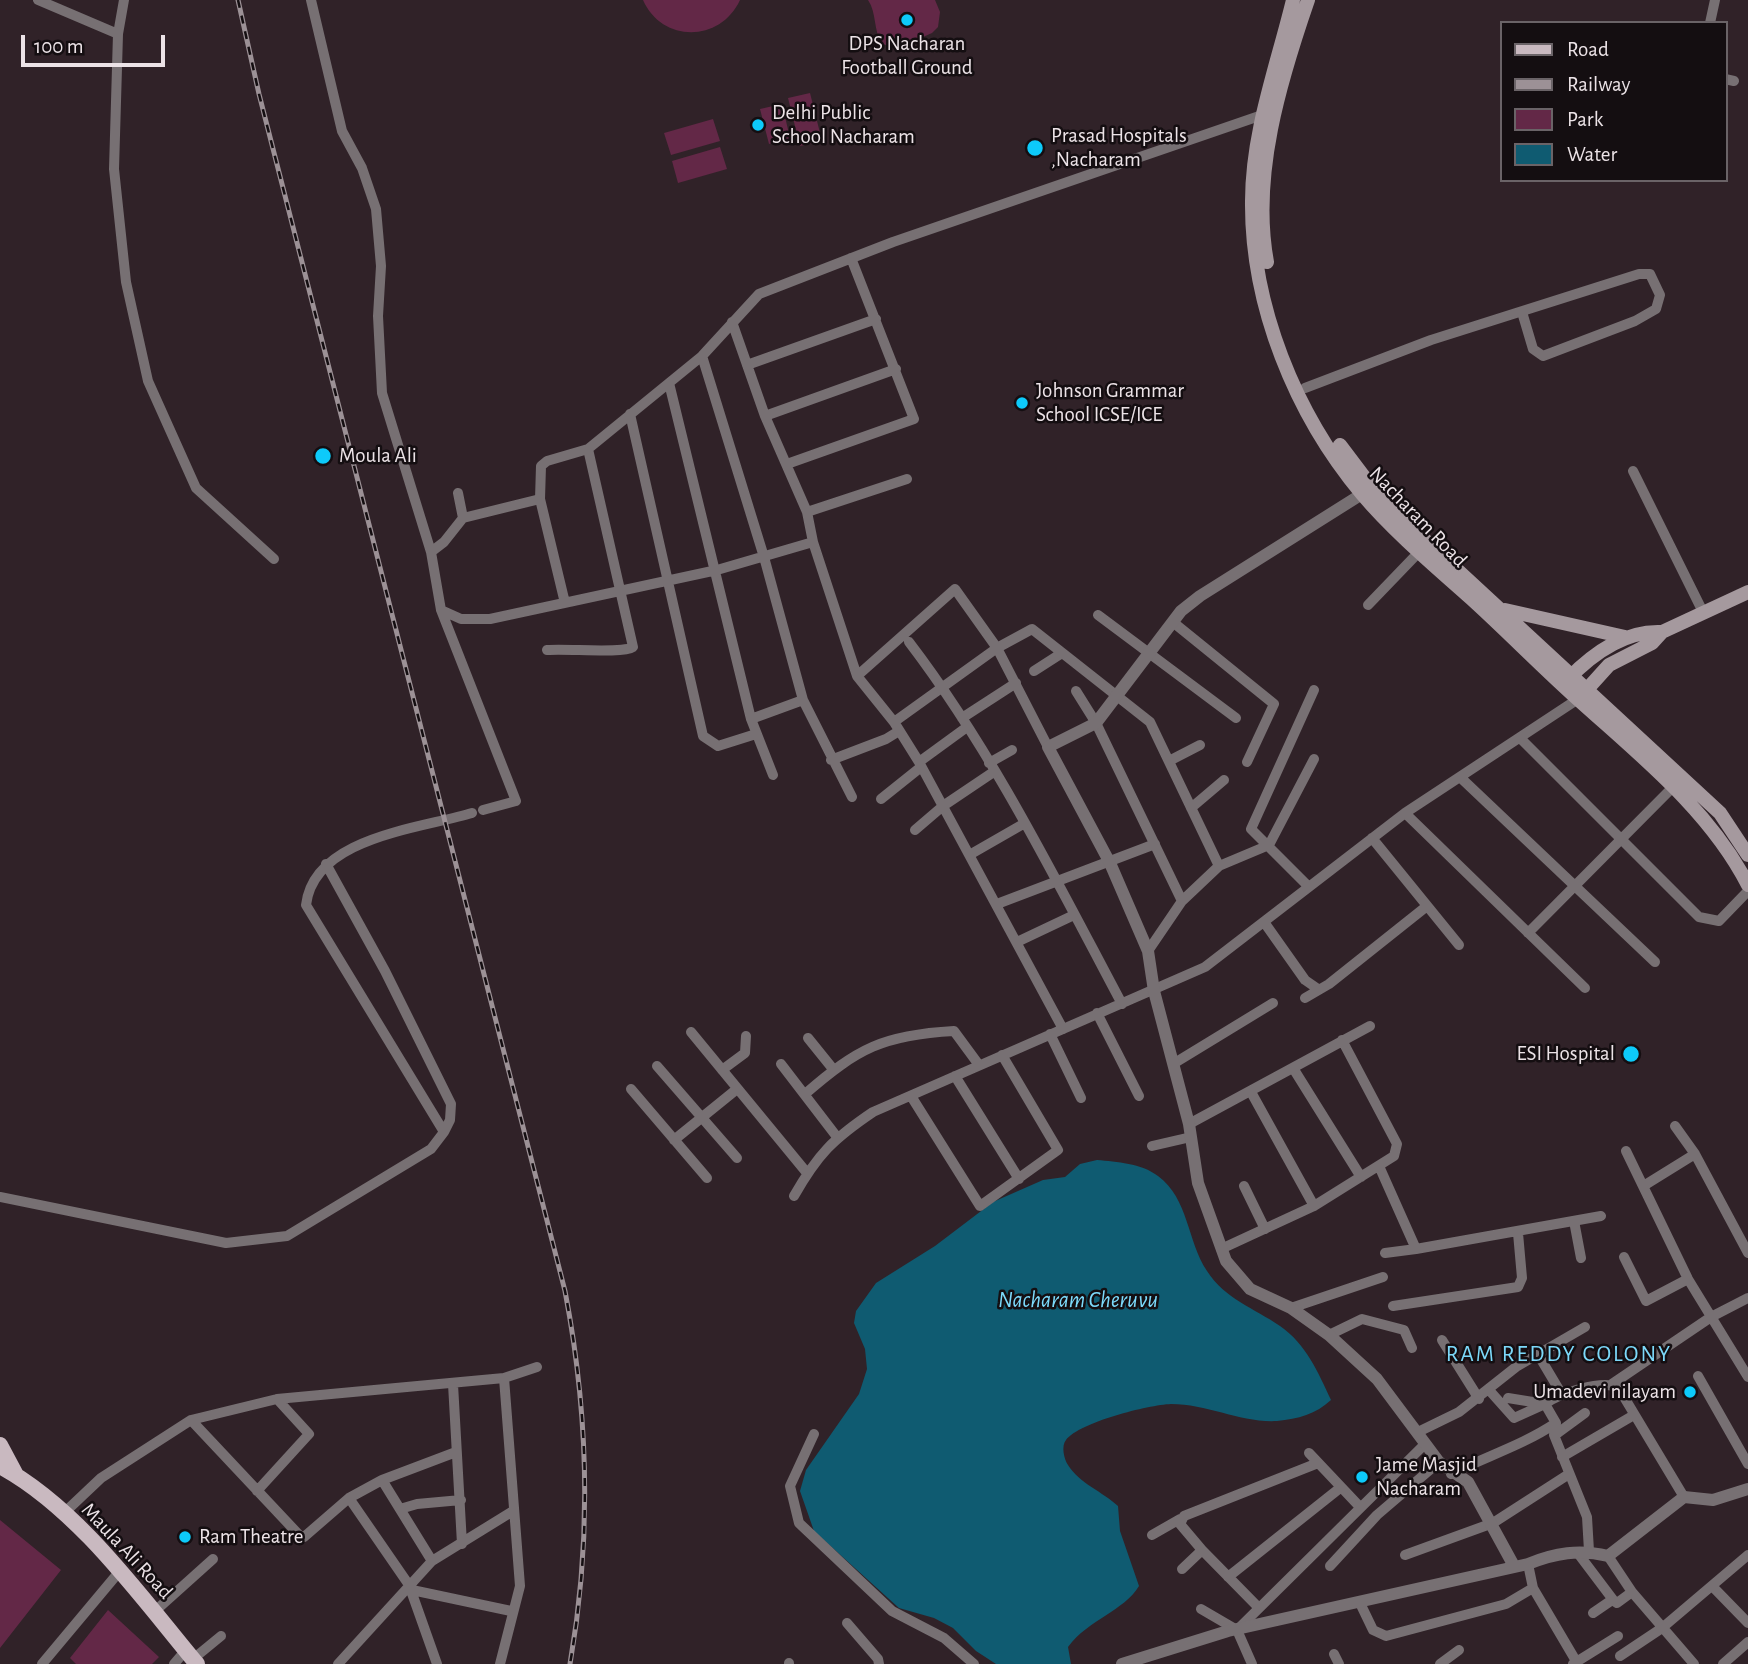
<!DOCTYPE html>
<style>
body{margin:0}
#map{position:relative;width:1748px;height:1664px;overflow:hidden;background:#302228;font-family:"Alegreya Sans",sans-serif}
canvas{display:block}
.legend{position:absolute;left:1500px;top:21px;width:228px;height:161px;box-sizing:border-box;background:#140e11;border:2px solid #6a6367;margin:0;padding:9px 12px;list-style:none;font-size:21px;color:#ece3e7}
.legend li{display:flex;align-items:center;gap:14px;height:35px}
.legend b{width:35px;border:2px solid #6a6367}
.scale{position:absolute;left:21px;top:35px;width:144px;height:32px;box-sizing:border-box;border:4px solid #ece3e7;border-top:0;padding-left:9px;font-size:21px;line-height:24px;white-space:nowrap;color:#ece3e7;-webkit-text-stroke:5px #140e11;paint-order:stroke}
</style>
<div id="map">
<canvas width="1748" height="1664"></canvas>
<ul class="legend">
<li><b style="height:9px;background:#c9b9c0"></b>Road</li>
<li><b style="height:9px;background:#9c9196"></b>Railway</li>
<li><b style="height:19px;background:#632847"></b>Park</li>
<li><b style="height:19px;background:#0f5b71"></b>Water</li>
</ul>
<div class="scale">100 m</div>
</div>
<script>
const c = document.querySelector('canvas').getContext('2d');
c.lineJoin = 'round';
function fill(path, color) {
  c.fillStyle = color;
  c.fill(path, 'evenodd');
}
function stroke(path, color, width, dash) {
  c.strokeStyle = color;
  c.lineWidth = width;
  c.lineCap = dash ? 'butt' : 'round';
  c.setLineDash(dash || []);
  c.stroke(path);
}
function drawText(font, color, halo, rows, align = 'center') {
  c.font = font + ' "Alegreya Sans",sans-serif';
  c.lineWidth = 5;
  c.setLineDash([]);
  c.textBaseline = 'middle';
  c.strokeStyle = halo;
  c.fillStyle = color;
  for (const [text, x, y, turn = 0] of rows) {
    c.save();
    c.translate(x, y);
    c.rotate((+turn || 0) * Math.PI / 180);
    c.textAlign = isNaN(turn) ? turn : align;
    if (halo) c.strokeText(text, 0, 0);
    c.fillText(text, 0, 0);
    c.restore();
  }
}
fill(new Path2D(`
 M643,0H740C720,43 662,43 643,0Z
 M868,0H935L940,12L938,27L932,33L898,48L882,44C873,30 877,13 868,0Z
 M810,93L822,141L800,146L788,98Z
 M782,104L790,138L769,144L760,109Z
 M713,119L720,141L671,155L664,133Z
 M720,147L727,169L678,183L672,161Z
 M0,1520L61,1570L0,1648Z
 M108,1610L159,1657L152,1664H76L70,1658Z`), '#632847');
fill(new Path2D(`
 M1097,1160C1117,1162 1141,1163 1158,1176C1189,1199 1187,1241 1207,1271C1225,1299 1254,1308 1280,1326C1306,1344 1318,1372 1331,1400C1316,1414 1298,1419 1277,1421C1241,1423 1208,1404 1171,1404C1148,1405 1080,1422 1066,1440C1061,1446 1064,1459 1068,1465C1079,1483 1103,1492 1118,1506L1120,1531L1139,1586C1124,1611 1089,1619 1068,1647L1071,1664H996L976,1651L953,1628L934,1618L899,1608L814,1531L800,1491L806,1470L859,1394L867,1369L865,1349L854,1323L856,1311L876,1283L935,1246L993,1202L1043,1180L1065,1177L1080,1164Z`), '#0f5b71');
stroke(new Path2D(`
 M38,0L118,34
 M124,0L118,34L114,169L126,282L148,381L196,488L274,559
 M311,0L342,131L362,168L376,209L381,266L378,316L382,393L431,552L441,610L516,801L483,810
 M1710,23L1715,0
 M1725,79L1734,81
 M732,322L765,416L807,512L813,542L857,676L894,722L919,762L1063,1029
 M702,356L764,557L803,700L852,797
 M747,365L876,319
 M669,383L751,719L773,775
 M1305,388L1431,340L1639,274H1650L1660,295L1656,309L1635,321L1543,356L1533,349L1522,312
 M630,414L703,736L718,746L756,734
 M765,416L896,369
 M787,464L914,419L851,258
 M1633,471L1703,612
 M458,493L463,518
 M807,512L907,479
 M431,552L444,542L463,518L540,499
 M565,603L540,499L541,466L547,461L588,449L702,356L759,294L893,242L1268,113
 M1368,605L1419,552
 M441,610L461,619H490L717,570L813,542
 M1098,615L1236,718
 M1174,623L1274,704L1247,762
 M909,642C993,752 1057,882 1122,1004
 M547,650C566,648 622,654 633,647L588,449
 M1034,671L1062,653
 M857,676L955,589L997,648L1048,747
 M1076,691L1096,723L1182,901
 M962,718L1016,683
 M751,719L803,700
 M894,722L997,648L1032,629L1150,722L1219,866
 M1521,739L1699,917L1719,921L1748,891
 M831,760L886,739L899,731
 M1169,761L1200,745
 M919,762L967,727
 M989,763L1012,750
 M1461,778L1655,962
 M881,799L921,767
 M1191,808L1224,780
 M1405,813L1585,988
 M915,830L943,806L995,771
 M1372,838L1459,945
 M971,854L1025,823
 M326,864L385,971L451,1104L450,1120L444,1132
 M1308,886L1251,829L1314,690
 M997,904L1155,844
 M1264,922L1305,980L1318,989
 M1528,933L1673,787
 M1017,942L1074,915
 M1148,951L1182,901L1219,866L1269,845L1314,759
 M1305,998L1329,984L1427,906
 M1097,1013L1139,1096
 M691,1032L807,1173
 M1050,1034L1081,1098
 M808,1038L833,1069
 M781,1064L837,1137
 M1173,1064L1273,1003
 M657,1066L737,1158
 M1293,1068L1361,1177
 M722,1070L745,1053L746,1036
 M955,1076L1019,1179
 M631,1089L707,1178
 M1251,1092L1314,1206
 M805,1094C858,1048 883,1035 954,1031L979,1065
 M911,1096L980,1206L1058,1150L1002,1055
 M1189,1124L1370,1026
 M1675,1126L1695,1154L1748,1253
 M674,1140L737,1089
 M1152,1146L1191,1137
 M1626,1151L1688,1279L1748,1377
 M1379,1166L1416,1249L1385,1253
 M1645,1185L1695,1154
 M1244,1186L1265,1229
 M794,1196C818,1154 833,1139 873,1112L1205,967L1405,813L1578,699
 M0,1197L226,1243L287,1236L431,1149L444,1132L306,905C314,837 419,829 472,813
 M1574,1221L1581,1258
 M1221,1249L1314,1206L1394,1156L1397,1144L1342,1040
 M1416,1249L1601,1216
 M1624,1257L1646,1301L1688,1279
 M1393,1306L1518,1287L1522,1278L1518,1233
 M1291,1308L1383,1277
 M1329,1335L1362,1319L1404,1330L1412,1348
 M1442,1340L1479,1399
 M1539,1356L1561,1393
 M1698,1376L1748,1464
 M453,1384L462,1544
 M1612,1384L1711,1317L1748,1298
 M1489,1390L1514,1418L1545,1404L1556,1423L1554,1435L1587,1517L1589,1551
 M1508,1398L1545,1404C1560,1393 1600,1380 1618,1387L1684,1497
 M191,1420L300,1536L304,1537L349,1498L382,1480L456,1452
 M1418,1432L1459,1412L1516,1367L1585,1327
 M814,1434L790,1486L799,1523L892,1611L944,1638L974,1664
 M1555,1435L1585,1413
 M1309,1453L1360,1507
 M1562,1457L1634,1415
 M1451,1474C1487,1456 1523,1445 1556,1423
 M382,1480L432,1561
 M257,1491L309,1434L277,1399
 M349,1498L409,1585L437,1664
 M400,1509L417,1504L461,1500
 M64,1513L101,1478L191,1420L277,1399L504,1378L537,1367
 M1152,1535L1180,1519
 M1202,1550L1180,1524L1184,1516L1318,1463
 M1577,1552L1614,1601L1617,1603L1632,1592
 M1405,1555L1493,1523L1569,1474
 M1608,1556L1632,1592L1694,1664
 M1528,1564L1533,1588L1576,1661
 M1330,1566L1377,1515L1439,1462
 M1182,1569L1202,1550L1259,1608
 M1228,1577L1340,1488
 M1712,1586L1748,1623
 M412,1590L511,1611
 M1360,1603L1373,1630L1386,1636L1506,1604L1533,1588
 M1201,1609L1237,1630
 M154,1612L213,1559
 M1593,1613L1612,1600
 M847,1623L878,1659L879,1664
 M1334,1654L1339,1664
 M1620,1656L1662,1628L1748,1555
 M193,1659L221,1636
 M789,1663V1664
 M42,1664L119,1572
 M174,1664L186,1650
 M338,1664L432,1561L513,1511
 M500,1664L520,1586L504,1378
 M1252,1664L1237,1630L1425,1444
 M1440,1664L1459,1650
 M1573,1664L1618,1636
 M1723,1664L1748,1642`), '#777073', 10);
stroke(new Path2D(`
 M1362,494L1200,596L1181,611L1096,723L1048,747L1110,863L1148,951L1154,991L1189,1124L1198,1183L1226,1261L1250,1289L1291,1308L1329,1335L1377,1379L1439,1462L1468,1482L1514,1566
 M1122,1664L1228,1631L1528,1564C1555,1553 1579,1549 1608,1556L1684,1497L1713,1500L1748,1489`), '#777073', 12);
stroke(new Path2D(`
 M1293,0C1277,66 1252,132 1252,201C1251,305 1295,414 1362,494C1395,533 1437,568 1475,602C1511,635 1545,670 1581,702C1642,757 1710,811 1748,885
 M1267,262C1251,176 1280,81 1308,0
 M1340,445L1374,490L1428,543L1720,813L1748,855
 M1505,610L1625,637
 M1567,680C1592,654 1624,630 1662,632
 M1581,696L1609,665L1652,643L1662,632L1748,592`), '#a5999e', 14);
stroke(new Path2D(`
 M0,1445L16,1475
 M0,1466C78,1508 141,1597 197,1664`), '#c9b9c0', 16);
const rail = new Path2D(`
 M238,0L259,94L565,1291C589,1416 592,1538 570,1664`);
stroke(rail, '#9c9196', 5);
stroke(rail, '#140e11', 2.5, [8]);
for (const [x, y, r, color] of [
 [907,20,7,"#0dcafa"],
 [758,125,7,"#0dcafa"],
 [1035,148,9,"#0dcafa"],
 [1022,403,7,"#0dcafa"],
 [323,456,9,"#0dcafa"],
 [1631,1054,9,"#0dcafa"],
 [1690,1392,7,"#0dcafa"],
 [1362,1477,7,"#0dcafa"],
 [185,1537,7,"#0dcafa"]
]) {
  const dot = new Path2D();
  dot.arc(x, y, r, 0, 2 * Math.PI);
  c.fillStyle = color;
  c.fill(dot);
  stroke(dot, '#140e11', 2.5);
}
drawText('21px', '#ece3e7', '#140e11', [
 ["DPS Nacharan",907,44,"center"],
 ["Football Ground",907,68,"center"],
 ["Delhi Public",772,113],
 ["School Nacharam",772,137],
 ["Prasad Hospitals",1051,136],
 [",Nacharam",1051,160],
 ["Johnson Grammar",1036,391],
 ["School ICSE/ICE",1036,415],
 ["Moula Ali",339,456],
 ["ESI Hospital",1615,1054,"right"],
 ["Umadevi nilayam",1676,1392,"right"],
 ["Jame Masjid",1376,1465],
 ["Nacharam",1376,1489],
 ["Ram Theatre",199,1537]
], 'left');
drawText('21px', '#ece3e7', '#140e11', [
 ["Nacharam Road",1418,517,46],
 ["Maula Ali Road",127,1551,47]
]);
drawText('italic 23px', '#7cdafb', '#140e11', [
 ["Nacharam Cheruvu",1078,1300]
]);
c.letterSpacing = '2px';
drawText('23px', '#7cd9fa', '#140e11', [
 ["RAM REDDY COLONY",1559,1354]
]);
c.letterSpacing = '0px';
</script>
